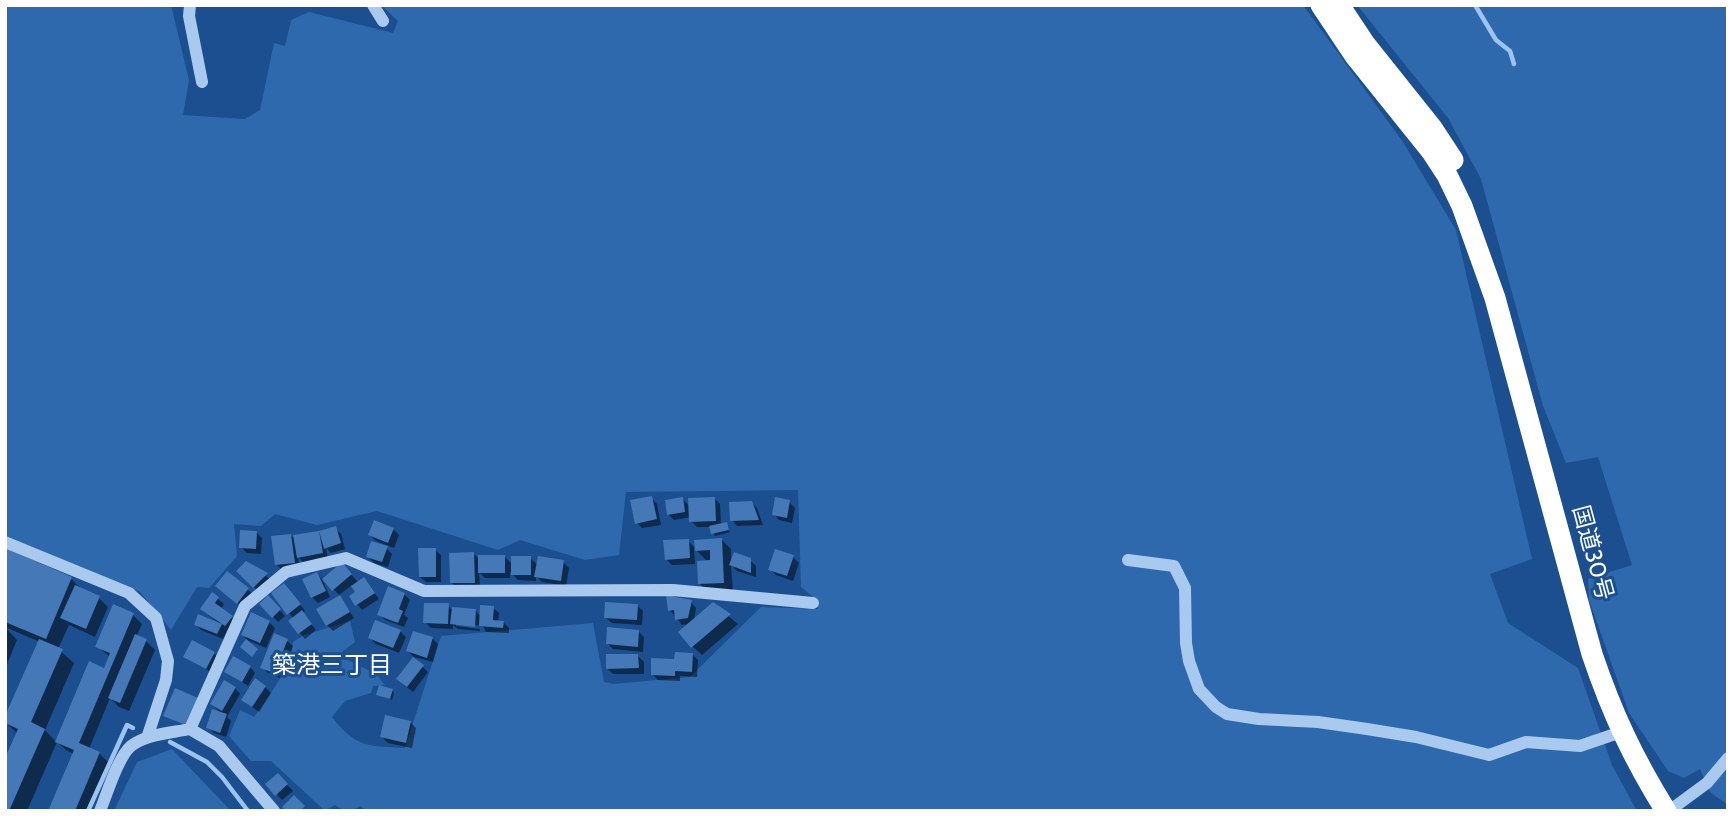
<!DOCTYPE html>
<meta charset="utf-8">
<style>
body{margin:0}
#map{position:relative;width:1733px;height:816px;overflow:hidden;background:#1b4f8f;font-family:Cabin,sans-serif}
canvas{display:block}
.frame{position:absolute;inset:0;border:7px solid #fff;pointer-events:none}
</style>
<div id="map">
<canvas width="1733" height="816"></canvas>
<div class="frame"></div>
</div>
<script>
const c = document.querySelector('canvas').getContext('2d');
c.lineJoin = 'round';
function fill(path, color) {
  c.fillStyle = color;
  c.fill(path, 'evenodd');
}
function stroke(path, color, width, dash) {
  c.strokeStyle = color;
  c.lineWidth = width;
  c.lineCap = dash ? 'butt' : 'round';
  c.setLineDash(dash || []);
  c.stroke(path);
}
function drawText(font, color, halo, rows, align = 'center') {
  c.font = font + ' Cabin,"Noto Sans JP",sans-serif';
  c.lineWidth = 6;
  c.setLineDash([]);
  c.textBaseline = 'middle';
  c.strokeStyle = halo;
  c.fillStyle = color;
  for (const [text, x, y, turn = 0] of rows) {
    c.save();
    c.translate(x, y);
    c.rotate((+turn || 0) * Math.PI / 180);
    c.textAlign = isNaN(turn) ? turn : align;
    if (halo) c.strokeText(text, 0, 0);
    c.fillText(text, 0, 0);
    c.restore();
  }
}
fill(new Path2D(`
 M5,5H171L189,80L183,115L245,119L260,110L274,43L285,46L291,20L309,12L393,33L398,21L381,5H1303L1403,142L1456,230L1532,559L1490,574L1508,623L1578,668L1612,765L1637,811H367L360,806C351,812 344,812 335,805L325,811L271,761H251L229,736L240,710L254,717L275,687L291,659L293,642L304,635L350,621L355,642L342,652L346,659L376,674L385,685L373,686L371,693L345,701L332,717C356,748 369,746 405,748L441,636L593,623L604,682L613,684L690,677L761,607L818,609L817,600L801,587L798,490L626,492L619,555L585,560L520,540L498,550L377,511L317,525L275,514L261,526L234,524L237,556L209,588L197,587L171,630L140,592L5,535Z
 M1357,5H1728V805L1710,792L1700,769L1684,778L1668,771L1629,713L1589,600L1588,579L1632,565L1598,457L1566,463L1543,406L1481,179L1448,118Z
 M172,749L231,811H114L137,762Z`), '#2e69ad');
fill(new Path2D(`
 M651,498L657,504L661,525L642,528L637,523Z
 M714,498L720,504L721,525L726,524L730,532L715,536L711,527H697L691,521V517L674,520L668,514L683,499L690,507Z
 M751,502L757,508L763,525L737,526L732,520Z
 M789,502L795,508L792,523L779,520L774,514Z
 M335,528L341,534L345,549L331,553L326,548L328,559L304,563L298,557L300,568L282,570L276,564L291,536L293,537Z
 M393,529L399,535L394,548L376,541L370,535Z
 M256,532L262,538L261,554L247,553L241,547Z
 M722,540L731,549V564L750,560L756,566V577L737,571L731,565L733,592L709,593L700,584L708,562L694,548L695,564L672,565L666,559L688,541L696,549Z
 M386,548L392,554L388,567L374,563L368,557Z
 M5,550L71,579L84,591L99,598L108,607L95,637L69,625L58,649L74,663L45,730L56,742L105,670L110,657L97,646L133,615L142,624L136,637L146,641L155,650L129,711L119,707L110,698L89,749L99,753L108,762L88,811H50L74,754L66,750L57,742L27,811H5L18,734L5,722L40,642L5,627L17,640L5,669Z
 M435,550L441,555V582H426L420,577Z
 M473,553L480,560L505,557L513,565L530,558L538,565L563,562L569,568L566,586L542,582L536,576V581L518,580L510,572V578H485L479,572L480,588L458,589L452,583Z
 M793,557L799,563L793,581L776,575L770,569Z
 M246,564L272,580L259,592L238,571Z
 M341,564L359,583L364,579L379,599L362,610L357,604V593L352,585L339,595L324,579Z
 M228,574L254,595L244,608L223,592Z
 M316,574L322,579L330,597L318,603L312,597Z
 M290,591L305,611L302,613L316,630L305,639L290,621L294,619L289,613Z
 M404,594L410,600L404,615L408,618L404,627L385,620L379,614Z
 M213,595L224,604L221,609L238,623L231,632L228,628L223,639L201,630L196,625L199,617L222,626L208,614Z
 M340,597L354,618L333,631L327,625Z
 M268,598L285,616L278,622L261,604Z
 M691,602L696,608L694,620L713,604L738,624L702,655L693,647L690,624L682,625L670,610Z
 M448,605L451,609L476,611L481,617L493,608L499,613L498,622H503L509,628V633L486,632L483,626L456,623V626L480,629V631L458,629L453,625V629L431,628L425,622Z
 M637,605L643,611L642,625L612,623L606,618Z
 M269,622L275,628L266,648L247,640L243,635Z
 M400,631L406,637L399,653L376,644L370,638Z
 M638,631L644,637L643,652L613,649L608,644Z
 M432,638L438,644L433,662L414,657L408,651Z
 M287,641L293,646L280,678L268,673L262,667Z
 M214,653L219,659L212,673L186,656Z
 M692,654L698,660L697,677L680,676V681L658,680L652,674Z
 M638,656L644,662V674H613L607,668Z
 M250,667L255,673L248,686L226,671Z
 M423,667L428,672L413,692L404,685Z
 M265,687L271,693L259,712L243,700Z
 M235,688L240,694L227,717L231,721L226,737L214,733L208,727L222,714L212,704Z
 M392,690L394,693L392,700L378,694Z
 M410,722L416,728L412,748L388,743L382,737Z
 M278,775L293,791L282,800L267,784Z`), '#0007');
stroke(new Path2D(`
 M1475,5L1496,40L1510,51L1514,64
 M170,742L207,762L222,777L248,811
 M88,811L127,725L133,728`), '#9cc4f0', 4.5);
fill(new Path2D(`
 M652,496L657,519L635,524L630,500Z
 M683,497L685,512L667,515L665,500Z
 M715,497L716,521L689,522L688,498Z
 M775,497L790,500L787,518L772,515Z
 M752,501L759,520L730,521L729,502Z
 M374,520L394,528L388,543L368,535Z
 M727,522L729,530L711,534L709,526Z
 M336,526L341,543L324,549L319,531Z
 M240,530L257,531L256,549L239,548Z
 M319,531L323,553L297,558L293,535Z
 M291,534L295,563L275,565L271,536Z
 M722,538L724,583L698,584L697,561L710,560V550L695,551L694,540Z
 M689,539L690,558L665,560L663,540Z
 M371,541L388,546L382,562L366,557Z
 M5,548L72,577L46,639L5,622Z
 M418,548H436V577H419Z
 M775,549L794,555L787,576L768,570Z
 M474,552L475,583H450L449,553Z
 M734,552L751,558V573L729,565Z
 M478,555H505V573H478Z
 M511,556H531V575H511Z
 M538,556L564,560L561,581L534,577Z
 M246,561L268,573L253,588L236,571Z
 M342,562L352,574L332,591L322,579Z
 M227,571L249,588L237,604L215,586Z
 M317,572L326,591L311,598L302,579Z
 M364,577L375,593L355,606L349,596L355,592L351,586Z
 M284,583L301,604L287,615L271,593Z
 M75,585L100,596L86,629L60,618Z
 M388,586L405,593L399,609L403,611L398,623L377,615Z
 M212,592L219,597L215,603L233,616L225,626L222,624L217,634L194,625L198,614L222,624L200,609Z
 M268,595L281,609L272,618L259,604Z
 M340,595L350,612L326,626L316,609Z
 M666,595L692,600L688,618L675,620L674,610L668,611Z
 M605,602L638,604L637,620L604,618Z
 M713,602L731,614L691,648L678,632Z
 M424,603H449L448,624L423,623Z
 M113,604L134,613L79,743L100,752L75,811H48L74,750L55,742L89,661L104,668L110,653L95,647Z
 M480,605L494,606L493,620L504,621L503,628L479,626Z
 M452,607L476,609L475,627L450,624Z
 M302,610L312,624L298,634L288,621Z
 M251,612L270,621L260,643L241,635Z
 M375,620L401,630L393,648L368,638Z
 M607,627L639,630L638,647L606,644Z
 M413,631L433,637L427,658L406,651Z
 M274,633L288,639L274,673L260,668Z
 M135,634L147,639L120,703L108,698Z
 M39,639L63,649L31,722L45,729L9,811H5V758L18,729L5,723V716Z
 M246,639L258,649L252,657L240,647Z
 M192,640L215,652L206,669L183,657Z
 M675,652L693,653L692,672L675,671V676L651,675V658L674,659Z
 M606,654H638L639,668L606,669Z
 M233,656L251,666L242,682L224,672Z
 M413,657L424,665L407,687L396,679Z
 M255,678L266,686L252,707L241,700Z
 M224,680L236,687L222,711L210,704Z
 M379,685L393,689L390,699L376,695Z
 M175,688L198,698L186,725L163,716Z
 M212,709L227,714L220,733L206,728Z
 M385,715L411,721L406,743L380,737Z
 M278,773L288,784L275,796L265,784Z
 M294,795L305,806L300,811H286L282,807Z`), '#4478b7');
stroke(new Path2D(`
 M190,5L189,16L202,82
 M373,5L383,21
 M5,542L129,593L156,618L168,661L166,680L147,738
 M1128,560L1174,566L1185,588L1186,643L1189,661L1199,689L1216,707L1227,714L1259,719L1318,722L1367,729L1416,737L1489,755L1526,742L1580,746L1621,732
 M190,729L245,606L286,572L346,558L424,591L673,590L813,603
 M100,811C107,794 118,757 131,746C147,734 171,733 190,729L219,746L274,811
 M1669,811L1707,783L1728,758`), '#a9c9ee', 12);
stroke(new Path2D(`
 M1321,5L1355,56L1432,152L1447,175L1462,206L1495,298L1592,654C1612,713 1633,758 1666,811
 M1339,5L1365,44L1432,128L1453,160`), '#fff', 21);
drawText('23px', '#fff', '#1b4f8f', [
 ["国道30号",1592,553,75]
]);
drawText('24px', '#fff', '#1b4f8f', [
 ["築港三丁目",332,666]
]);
</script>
